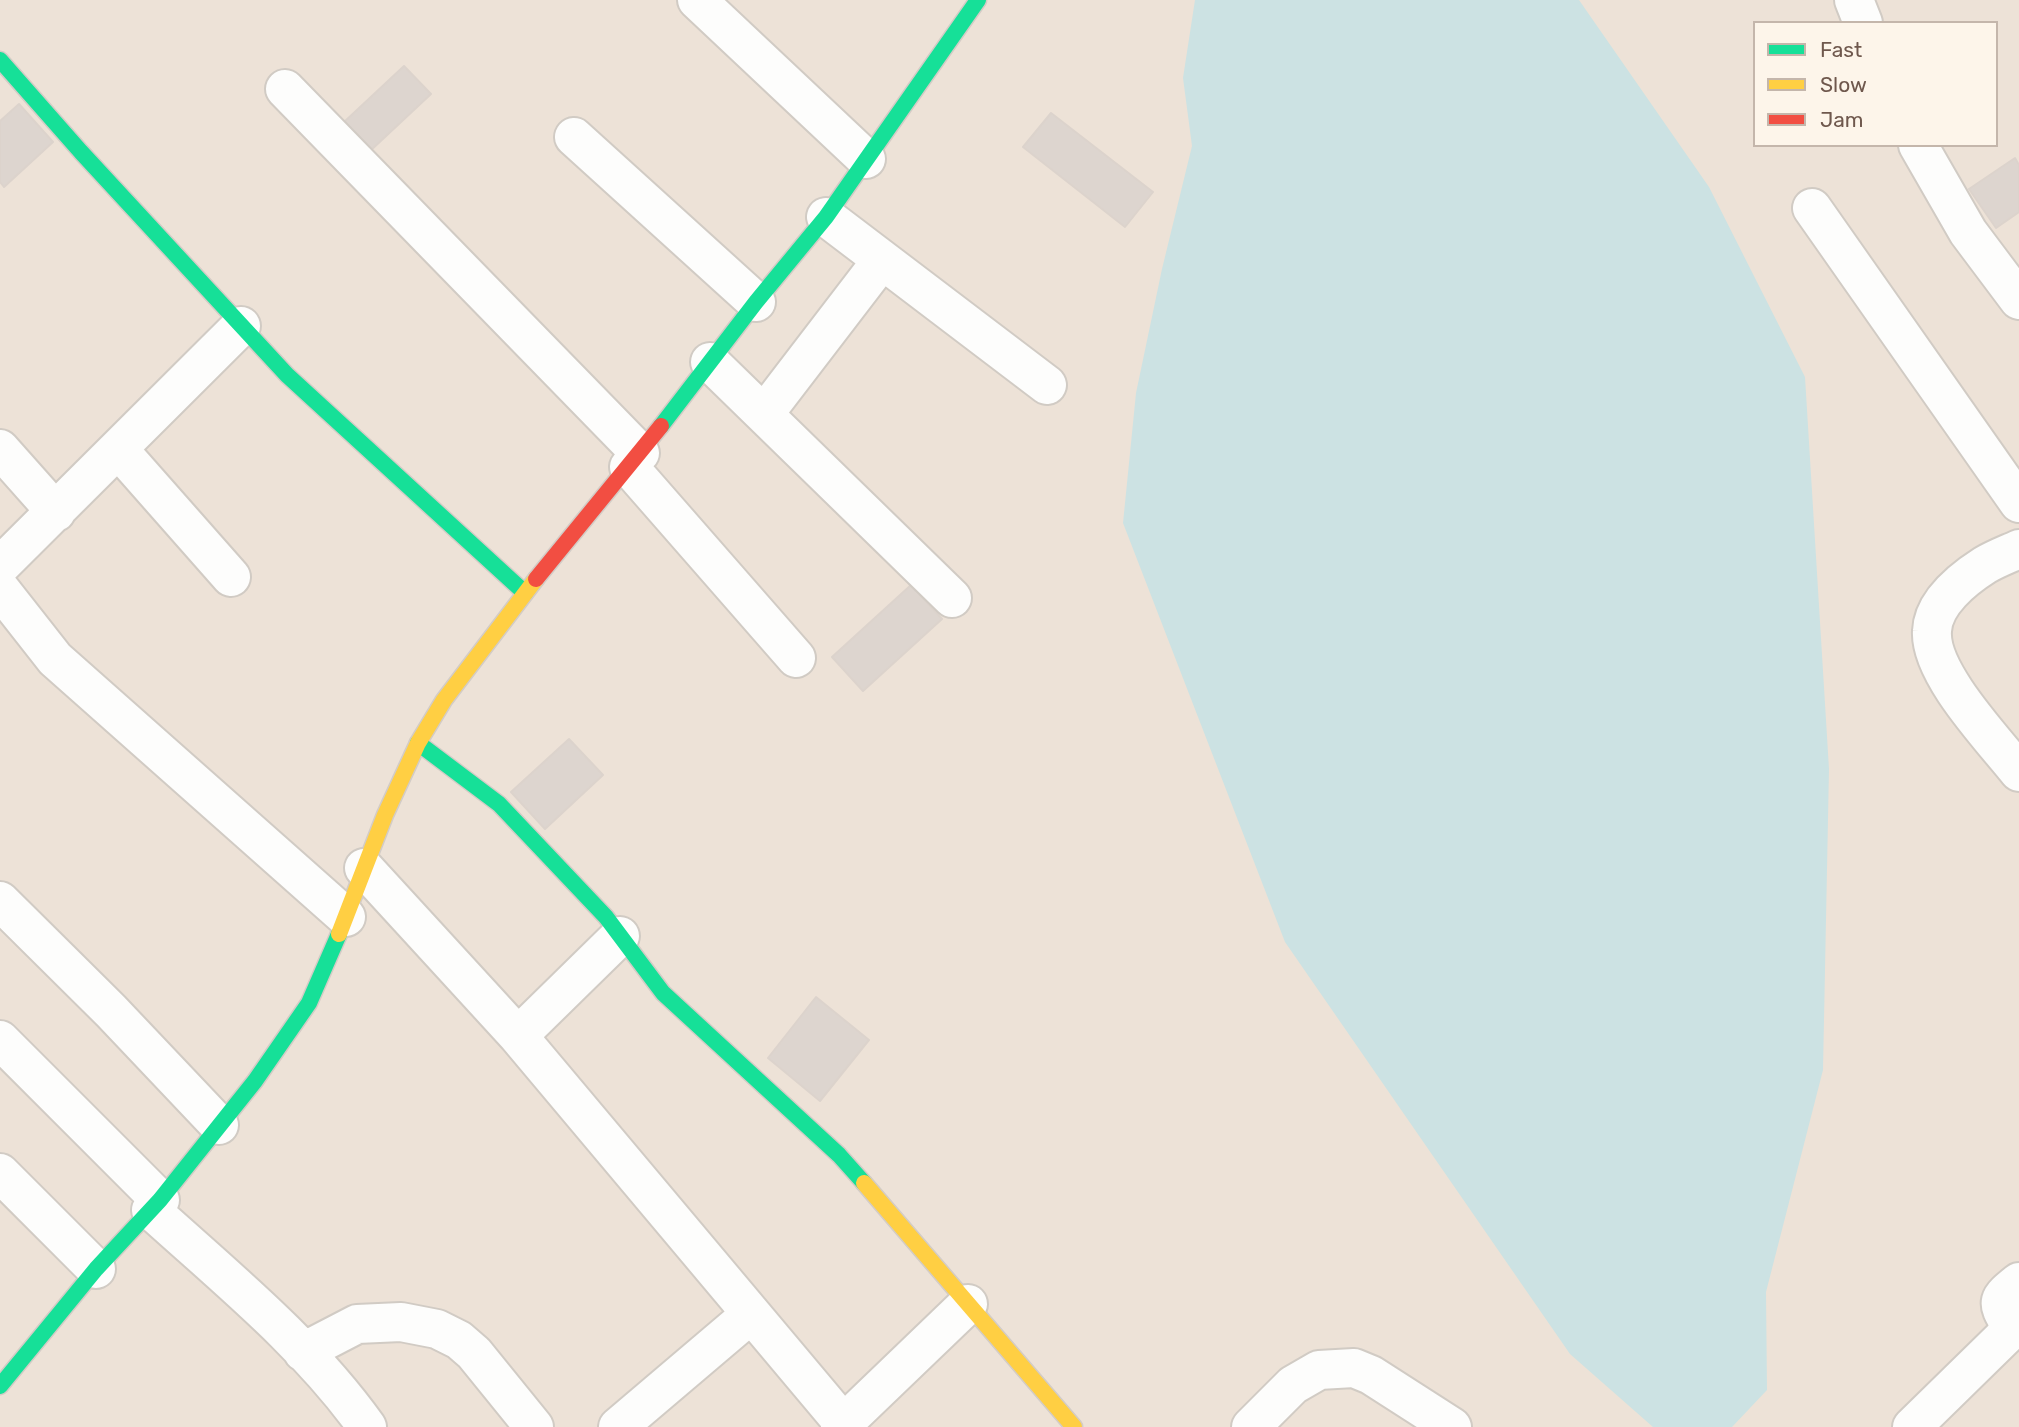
<!DOCTYPE html>
<style>
body{margin:0}
#map{position:relative;width:2019px;height:1427px;overflow:hidden;background:#f4efe9;font-family:Rubik,sans-serif}
canvas{display:block}
.legend{position:absolute;left:1753px;top:21px;width:245px;height:126px;box-sizing:border-box;background:#fdf5ea;border:2px solid #c4b6ab;margin:0;padding:9px 12px;list-style:none;font-size:21px;color:#6f584d}
.legend li{display:flex;align-items:center;gap:14px;height:35px}
.legend b{width:35px;border:2px solid #c4b6ab}
</style>
<div id="map">
<canvas width="2019" height="1427"></canvas>
<ul class="legend">
<li><b style="height:9px;background:#16e098"></b>Fast</li>
<li><b style="height:9px;background:#ffcf43"></b>Slow</li>
<li><b style="height:9px;background:#f24e42"></b>Jam</li>
</ul>
</div>
<script>
const c = document.querySelector('canvas').getContext('2d');
c.lineJoin = 'round';
function fill(path, color) {
  c.fillStyle = color;
  c.fill(path, 'evenodd');
}
function stroke(path, color, width, dash) {
  c.strokeStyle = color;
  c.lineWidth = width;
  c.lineCap = dash ? 'butt' : 'round';
  c.setLineDash(dash || []);
  c.stroke(path);
}
fill(new Path2D(`
 M0,0H2019V1427H0ZM1755,23H1996V145H1755Z`), '#ede2d7');
fill(new Path2D(`
 M1195,0H1579L1709,187L1805,377L1829,769L1823,1070L1766,1292L1767,1390L1732,1427H1653L1570,1354L1285,942L1123,523L1136,393L1162,269L1192,146L1183,78Z`), '#cce2e3');
const building = new Path2D(`
 M404,66L431,94L369,152L343,123Z
 M19,104L53,142L4,187L0,182V121Z
 M1051,113L1153,192L1125,227L1023,147Z
 M2015,158L2019,165V212L1996,228L1969,189Z
 M911,585L942,619L863,691L832,657Z
 M569,739L603,775L545,829L511,792Z
 M816,997L869,1040L820,1101L768,1058Z`);
fill(building, '#ddd5cf');
stroke(building, '#dcd3cc', 2);
const street = new Path2D(`
 M697,0L866,159
 M1854,0L1863,23
 M285,89L640,453
 M574,137L756,302
 M1918,145L1968,232L2019,300
 M1812,208L2019,503
 M826,217L1047,385
 M710,362L952,598
 M764,414L882,260
 M0,449L56,512
 M119,450L231,577
 M629,467L796,658
 M2019,549C2008,554 1995,559 1985,565C1963,579 1933,603 1932,631C1929,673 1993,739 2019,772
 M0,566L241,326
 M0,589L55,659L346,917
 M364,868L518,1036L844,1424
 M0,901L111,1011L219,1125
 M518,1036L620,936
 M0,1040L160,1200
 M0,1173L96,1269
 M151,1210C226,1278 308,1344 367,1427
 M303,1352L357,1324L401,1322L437,1329L459,1340L474,1353L534,1427
 M618,1427L751,1314
 M840,1427L968,1304
 M1251,1427L1293,1385L1319,1370L1354,1368L1371,1375L1452,1427
 M1912,1427L2004,1337L2010,1324C1995,1301 1998,1299 2019,1282`);
const fast = new Path2D(`
 M0,60L81,152L287,375L525,593
 M661,426L756,302L826,217L978,0
 M418,743L499,804L606,917L663,993L839,1155L864,1183
 M0,1386L96,1269L160,1200L255,1081L309,1003L339,934`);
const slow = new Path2D(`
 M339,934L385,815L418,743L444,700L536,579
 M864,1183L1074,1427`);
const jam = new Path2D(`
 M536,579L661,426`);
stroke(street, '#d1cbc4', 42);
stroke(fast, '#d3ccc6', 19);
stroke(slow, '#d3ccc6', 19);
stroke(jam, '#d3ccc6', 19);
stroke(street, '#fdfdfc', 38);
stroke(fast, '#16e098', 16);
stroke(slow, '#ffcf43', 16);
stroke(jam, '#f24e42', 16);
</script>
